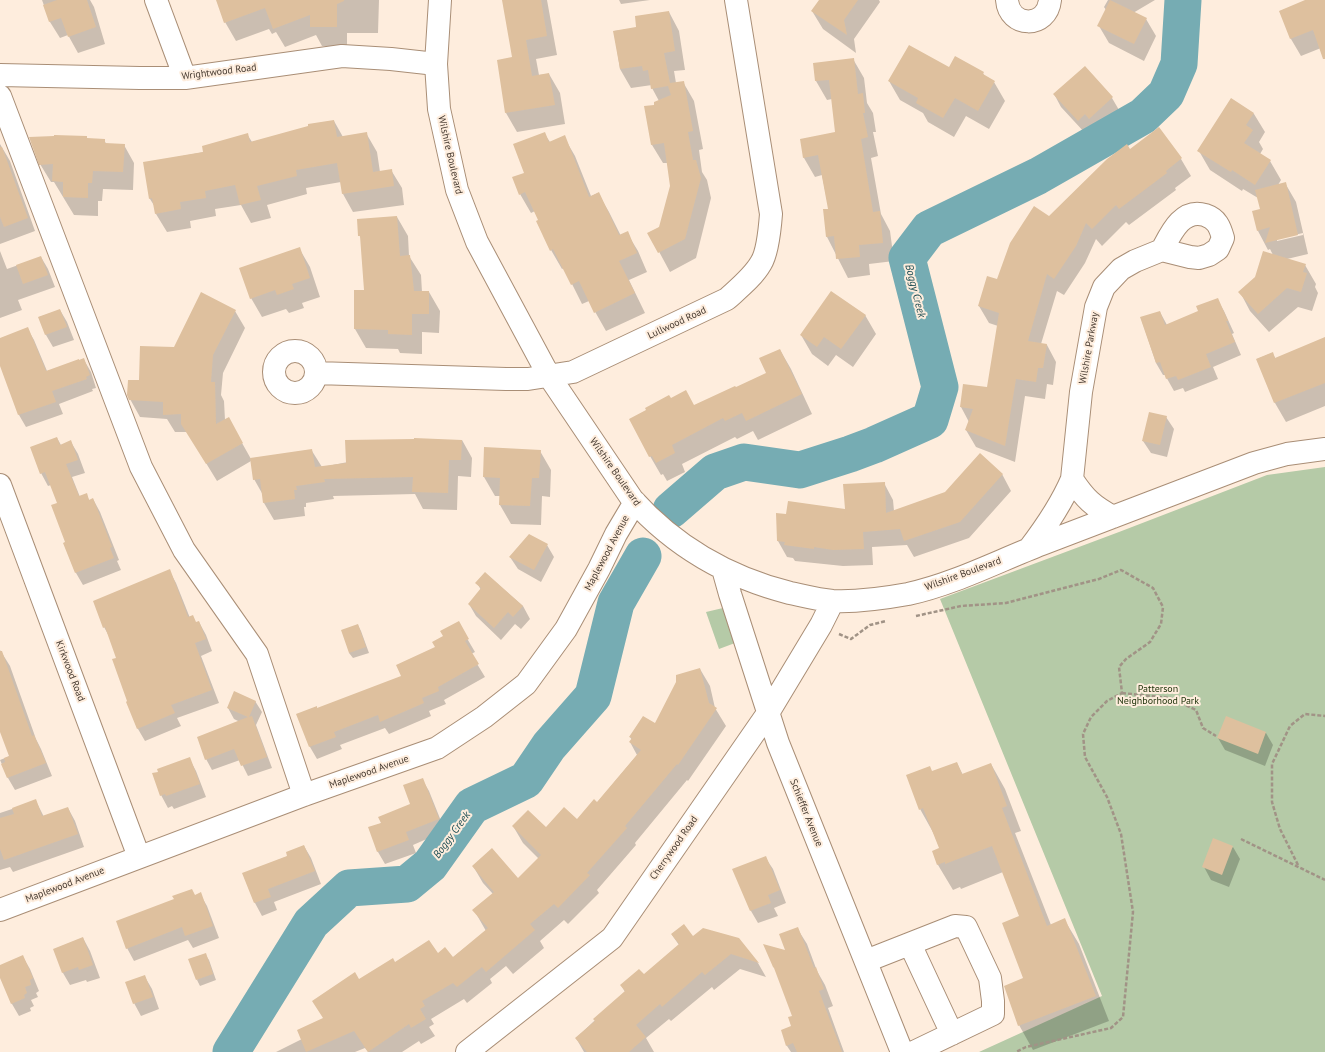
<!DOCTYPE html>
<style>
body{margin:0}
canvas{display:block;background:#feeddd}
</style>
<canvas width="1325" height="1052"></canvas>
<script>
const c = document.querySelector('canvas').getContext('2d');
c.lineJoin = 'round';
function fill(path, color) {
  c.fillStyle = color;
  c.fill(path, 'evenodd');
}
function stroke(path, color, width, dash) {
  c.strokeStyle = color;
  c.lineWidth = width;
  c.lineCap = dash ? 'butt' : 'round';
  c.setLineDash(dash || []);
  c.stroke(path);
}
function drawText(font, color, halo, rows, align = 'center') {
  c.font = font + ' "PT Sans",sans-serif';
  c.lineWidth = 4;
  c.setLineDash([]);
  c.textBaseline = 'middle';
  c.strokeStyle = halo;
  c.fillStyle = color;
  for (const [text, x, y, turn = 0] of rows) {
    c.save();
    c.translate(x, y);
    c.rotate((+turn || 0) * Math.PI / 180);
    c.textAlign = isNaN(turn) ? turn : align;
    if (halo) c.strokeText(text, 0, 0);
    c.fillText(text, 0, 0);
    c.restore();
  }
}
fill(new Path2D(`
 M1325,467V1052H979L1102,996L940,599L1119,532L1267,475Z
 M723,608L735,643L719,649L706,612Z`), '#b5caa7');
fill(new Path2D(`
 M42,0H90L94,7L105,44L78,53L68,35L60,38L50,22Z
 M217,0H379L378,33H347V46H322L316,35L285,47L276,32L272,34L269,29L236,41L225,22Z
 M503,0H547L557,55L536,59L539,75L549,74L560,93L565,124L517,132L506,113L498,61L514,58Z
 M619,0H650L621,4Z
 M820,0H879L880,2L854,39L856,53L823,29L812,11Z
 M1108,0H1155L1133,13L1146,19L1156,36L1144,61L1109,43L1099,26L1106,10L1104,7Z
 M1308,0H1325V55L1321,48L1301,56L1291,39L1280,11Z
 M669,12L679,31L685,70L674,71L676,83L683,82L694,101L703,149L699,150L702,172L707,180L711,198L696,258L670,272L649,233L660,227L671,186L668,163H663L652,145L655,105L659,101L652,88V85L631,88L620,69L614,31L637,28Z
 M853,59L864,78L867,103L873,113L876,132H873L878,156L871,158L881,214L890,231L894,261L869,264L870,275L848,278L827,237L829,210L822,175L815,177L804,158L801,140L836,133L832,99L827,100L816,81L814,64Z
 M950,69L983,73L985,77L994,82L1005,101L989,129L966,116L954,137L928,122L923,113L900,100L889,81Z
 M1054,94L1112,98L1119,110L1097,131L1093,126L1085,133L1061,107Z
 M1231,99L1254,114L1265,132L1259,142L1263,149L1260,154L1270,161L1281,180L1278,185L1285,183L1296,202L1308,254L1287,259L1305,265L1316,284L1315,287L1318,293L1312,311L1298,307L1269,332L1250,311L1240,292L1256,277L1273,255L1270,249L1268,250L1258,231L1261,210L1258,198L1243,189L1242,191L1210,170L1199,151ZM1303,233V235L1277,241V239Z
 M334,121L343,137L366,133L377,152L380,172L391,170L402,188L404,205L353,212L343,194L341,182L306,188L307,194L267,205L271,218L251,223L241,205L215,209L216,216L190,221L191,228L167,232L156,214L155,207L150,199L144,163L204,152L247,134L252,142Z
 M1159,128L1181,159L1191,176L1175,188L1176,190L1129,225L1126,222L1102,246L1096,239L1085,263L1064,295L1057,291L1041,344L1047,345L1056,362L1053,385L1047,384L1045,399L1025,396L1015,462L976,447L966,430L969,422L961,407L988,389L998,326L989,323L979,306L997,280L1050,218L1130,150Z
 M544,133L550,142L564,137L575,156L591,196L598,193L609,212L621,236L627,233L638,251L647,272L629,280L645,313L606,331L589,301L582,304L564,268L562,269L551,250L537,222L539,221L535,211L531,213L520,194L526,173Z
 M87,139L104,140L107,145H124L134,163L133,190L103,189L102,201H98V216L74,215L54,182H51L40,164Z
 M0,144L10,161L35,231L0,244Z
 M397,217L408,236L409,256L421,275L422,292H429L440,311L439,333L422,332V354L400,353L398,349L366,348L355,329V291H365L362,240L359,235Z
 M299,248L310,267L320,297L302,303L304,308L289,313L286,309L262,317L251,298Z
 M0,251L7,269L41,257L48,269L55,287L18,300L22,310L0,318Z
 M1217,299L1224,311L1234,333L1232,334L1241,355L1213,367L1218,379L1185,392L1183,388L1174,391L1165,375H1163L1156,363L1141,318L1160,312L1167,325L1200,312Z
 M60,310L67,322L74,340L53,347L46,335L39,317Z
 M235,311L245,328L223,373L221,395L224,401L225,420L228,418L251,459L312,451L322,467L462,440L472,458L471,477L458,476L457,510L423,509L415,494L333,496L334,499L306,503V507H304L305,516L274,520L264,503L263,495L254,479L251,461L217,481L187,432H175L167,419L140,417L130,399L140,381L174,348Z
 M865,315L876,334L853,367L836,355L828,366L812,354L801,335Z
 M27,328L34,340L47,371L84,360L91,372L96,388L92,389L93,391L59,404L63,414L26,427L19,415L0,363V339Z
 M1325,339V406L1286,422L1275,403L1257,359L1272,353L1276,359Z
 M780,350L791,369L812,414L758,440L753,431L737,439L735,437L682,464L685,472L667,481L663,474L661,475L650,456L670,399L695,406L736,389L768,373Z
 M1166,417L1174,429L1167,457L1151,453L1143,441Z
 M57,438L61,445L71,442L78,454L85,473L72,477L80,497L86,495L90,501L93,499L100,512L119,560L117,561L121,570L83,585L76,573L64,543L67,542L59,503L51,485L48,486L41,473Z
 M540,451L551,470L550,497L542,496L541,525L511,524L500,505V496H495L484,477Z
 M1002,474L1011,491L969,538L914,557L907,545L872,547L873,565L843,566L795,561L793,558L787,557L778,541L787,515L846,510L884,483L893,500L894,511Z
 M547,545L554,557L541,582L518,569L510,557Z
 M169,570L176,583L190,618L196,623L199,622L206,635L212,651L201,656L219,703L177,718L181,726L145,741L138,729L127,702H128L118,658L110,638L104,627Z
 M485,573L523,606L530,619L521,629L515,624L501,640L476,616L469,604L481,590L477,583Z
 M458,623L475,652L471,654L485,677L444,700L446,704L429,711L431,716L389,734L385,728L340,745L342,749L317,759L310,747L297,714L317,709L402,677L437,648L444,636Z
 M358,625L361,631L369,653L353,658L349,653Z
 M0,650L10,666L36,739L41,749L52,776L15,790L8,778L0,760L10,756L0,725Z
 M700,669L710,686L715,708L726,726L688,781L687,780L635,843L636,845L597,890L599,893L568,924L564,920L540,941L544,948L513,974L506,966L490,979L492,983L467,1003L464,999L431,1019L434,1024L429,1027L435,1036L421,1044L419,1041L402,1052H368L365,1048L355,1052H276L302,1039L324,1019L359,980L395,963L437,955L452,958L486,931L474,910L493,894L483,883L473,866L518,880L539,859L523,843L513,826L546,828L577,820L597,803L637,755L630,742L632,740L630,737L655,725Z
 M255,701L262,712L256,725L272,768L248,776L240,760L212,770L206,759L240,722L234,719L228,708Z
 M1266,733L1273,745L1265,766L1225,750L1218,738Z
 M189,758L196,771L206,797L174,809L172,806L168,808L161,795Z
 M957,763L963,775L991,764L1005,789L1021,831L1015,833L1051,925L1064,919L1079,944L1109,1021L1033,1050L1019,1025L1024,979L1020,917L1003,872L961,889L960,887L953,890L938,865L933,852L940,849L934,834L920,809L933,772Z
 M422,779L429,791L445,831L413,845L416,853L385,864L378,852L369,828L382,823L411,805Z
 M36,801L44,817L68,808L75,821L84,847L13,872L10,867L0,870V813Z
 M304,846L311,858L321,884L274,902L277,910L262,916L255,903L244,874L288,856Z
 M1233,847L1240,859L1229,887L1211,880L1204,867Z
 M765,857L773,869L786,903L774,908L778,916L758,923L751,911L734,870Z
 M200,894L207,906L219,938L193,948L188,940L134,961L127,948L195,896Z
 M797,928L807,944L817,971L825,985L833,1006L828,1008L844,1052H791L787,1046L782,1031L793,1027L794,1016L787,952Z
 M672,935L693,937L738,939L758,963L766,977L740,969L714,990L712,987L671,1021L669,1019L646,1038L654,1052H584L576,1038L625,992L621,985L644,976L679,945Z
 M83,938L90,951L100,978L87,982L86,980L70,985L63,973L54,950Z
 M205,954L209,960L216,980L200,986L197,980Z
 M23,957L30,969L39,991L36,993L38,997L31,1000L34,1006L30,1008L31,1011L19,1016L12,1004L0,975V966Z
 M145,977L152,989L159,1009L141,1016L134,1003Z`), '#0003');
stroke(new Path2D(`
 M671,510L715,472L744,462L800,470L850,454L874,445L930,420L940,387L907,258L929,229L1038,176L1143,116L1166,94L1179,64L1183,0
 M231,1052L311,923L349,888L407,884L430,865L472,806L526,780L549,746L593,696L616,603L643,556`), '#76acb3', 37);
fill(new Path2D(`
 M57,0H87L96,27L68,37L61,18L49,22L43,5Z
 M216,0H344V1L337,4V27H310V15L273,29L265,8L224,23Z
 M502,0H541L547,36L526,40L532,76L549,73L555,105L505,113L497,60L512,57Z
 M819,0H858L844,20L847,35L811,11Z
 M1110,0L1147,18L1134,44L1097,26Z
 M1305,0H1325V59H1323L1313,30L1290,39L1279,11Z
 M669,11L675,51L664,53L670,83L684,81L693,131L688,132L693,160H696L701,178L685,239L658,253L647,233L659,227L670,186L664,143L651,145L644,106L654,105V102L671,95L668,86L651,89L648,70L643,71L642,66L620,69L613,31L636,27L635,16Z
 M909,45L949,67L955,56L984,72L983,74L995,81L978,111L955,98L943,118L916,103L918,98L888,81Z
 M854,58L858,94L863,93L865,113H863L868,137L861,139L873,212L880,211L883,243L859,245L860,257L836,259L834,236L826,237L823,209H828L818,155L803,158L800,139L835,132L829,80L815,81L813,63Z
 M1085,66L1113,97L1089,119L1085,114L1078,121L1053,94Z
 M1231,98L1254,113L1246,125L1253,130L1244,143L1271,160L1255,185L1232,170L1231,172L1197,151Z
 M334,120L337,137L367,132L373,172L392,169L394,186L342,194L337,163L296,170L297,176L257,186L261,200L240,205L235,185L205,191L206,198L180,202L181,209L155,214L152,198L149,199L143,162L203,152L202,146L248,133L250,142L308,126V124Z
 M1159,127L1182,158L1166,171L1167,173L1119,209L1116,205L1092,229L1086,223L1076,246L1054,279L1047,274L1028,341L1047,344L1043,368H1038L1036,382L1016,379L1005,446L965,430L973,409L960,407L963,384L987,387L999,313L978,306L987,276L997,279L1010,243L1034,206L1049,216L1107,159L1127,144L1130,149Z
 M545,132L549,142L565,135L589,197L599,192L619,235L628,231L637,253L619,261L635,293L594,313L579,281L571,285L553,249L550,251L536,221L538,220L525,192L519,195L512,177L524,173L513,144Z
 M54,135L87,136V138L105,139V143L125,144L123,172L93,171L92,183H88V198L63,197V182L52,181L53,164L39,165L29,137L54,136Z
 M0,147H2L28,218L4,227L0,217Z
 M1286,182L1298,235L1265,243L1270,227L1257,231L1252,211L1260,209L1255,190Z
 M397,216L400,256L410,255L414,291H429V314H412V335L388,334V330L354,329V290H364L360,236H358L357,219Z
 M300,247L310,278L292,284L294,289L277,295L275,290L250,299L239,268Z
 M1263,251L1306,264L1303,272L1307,273L1301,292L1287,288L1258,314L1238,292L1255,277Z
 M41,256L48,275L23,284L16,265Z
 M831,291L866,315L841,349L824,337L817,347L800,335Z
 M201,292L236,310L213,355L211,382H215L216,424L229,417L243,443L206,464L181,424V414L163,415V402L129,400L127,395L128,380H139L140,346L174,347Z
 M1218,298L1228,321H1226L1235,342L1206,354L1211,367L1178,380L1176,376L1166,379L1160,362L1156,363L1140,317L1160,311L1165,325L1198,311L1196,306Z
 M60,309L67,327L45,335L38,317Z
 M28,327L46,371L79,359V360L84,358L90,375L86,377L87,379L52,391L56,402L18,415L0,366V338Z
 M1325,337V383L1274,403L1256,359L1273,352L1275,358Z
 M780,349L802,394L746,421L742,413L725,421L723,418L672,445L675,453L656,463L652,456L649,457L629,419L646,410L645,408L669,395L671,398L686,390L694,405L735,386L736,387L766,373L759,358Z
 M1149,412L1167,416L1160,445L1142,441Z
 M57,437L60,445L71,440L78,460L66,464L79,496L87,493L89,500L93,498L112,547L110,548L114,558L75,573L63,543L65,542L51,505L57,503L45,472L40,474L30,447Z
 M414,438L462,440L461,460H449L448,493L412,492L413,477L324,479L325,482L296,486L297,490H294L295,499L263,503L260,479L253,480L250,458L312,449L315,467L346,463L345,440L414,439Z
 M484,447L541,450L539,478H532L530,506L499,505L500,478L483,477Z
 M980,453L1003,474L960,522L904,541L900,529L863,532L864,549L833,550L814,547V549L784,545L785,542L777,541L776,513L786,514L788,501L845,509L843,484L885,482L886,513L945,492Z
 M529,534L548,544L534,570L509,557Z
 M170,569L188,617L193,615L196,622L199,621L206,639L195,643L212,690L171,705L175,713L137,729L126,702L127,701L112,659L116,658L105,627L103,628L93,601Z
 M485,572L523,606L513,617L508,612L494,628L468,604L481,588L475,583Z
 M459,621L469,639L465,641L479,664L438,687L439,691L422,698L424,703L380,722L378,715L334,732L336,737L309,747L296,714L317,706V708L401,676L396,665L435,647L432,642L443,636L440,631Z
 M358,624L366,647L349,653L341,630Z
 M0,651H2L32,736L34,735L46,763L7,778L1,764L5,762L4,758L9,756L0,732Z
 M700,668L709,703L717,708L678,765L677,764L625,826L627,828L587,873L590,875L558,908L554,904L530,924L535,930L486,972L482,967L457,987L453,983L422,1001L425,1006L420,1009L426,1019L411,1028L409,1024L368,1052L354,1031L306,1052L297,1030L323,1018L312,1001L355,972L359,979L393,958L395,962L429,940L438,953L445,947L453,957L488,928L472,910L494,892L472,866L492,848L518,878L541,855L512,826L528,810L546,827L564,807L577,819L594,799L597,802L641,750L629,742L632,738L629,737L643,716L655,723L676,682V675Z
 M234,691L256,701L249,717L252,716L267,757L241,766L234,749L205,760L197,737L248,717L227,708Z
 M1226,716L1266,732L1258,754L1217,738Z
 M190,757L200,784L166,796L165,794L160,796L152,773L158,772L157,769Z
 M957,762L962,774L991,763L1007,806L1002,808L1047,926L1065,918L1096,996L1018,1026L1004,986L1023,978L1002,923L1019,916L992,846L945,864V862L937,865L932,851L939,848L923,808L919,810L906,775L930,766L932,771Z
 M423,778L439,819L406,832L409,840L377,852L368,827L381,823L378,817L410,804L403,785Z
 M36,799L42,816L68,807L78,834L4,860L0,849V818L14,814L12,808Z
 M1213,838L1233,846L1222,875L1202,867Z
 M304,845L315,871L268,889L271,897L254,903L242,873L287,856L286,852Z
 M766,856L780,890L768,895L771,903L750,911L732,869Z
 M192,889L195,895L201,892L213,926L185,936L182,927L126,949L116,921L174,899L172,896Z
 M684,924L693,936L703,928L739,938L759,963L731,954L705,975L702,972L662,1007L660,1004L636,1025L646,1037L629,1052H587L575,1038L595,1021L593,1019L625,991L620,985L639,969L644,974L679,944L671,934Z
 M798,927L814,968L816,967L824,989L819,991L842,1052H797L793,1043L786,1046L781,1030L791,1026L788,1017L792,1016L774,968L773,967L763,944L785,950L779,934Z
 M83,937L93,965L79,970L78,967L62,973L53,949Z
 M206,953L213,974L196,980L188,959Z
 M23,955L33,978L30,980L31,985L25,987L27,993L24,995L25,998L11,1004L0,978V965Z
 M145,975L153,997L133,1004L125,982Z`), '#dec09e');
const minor = new Path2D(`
 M156,0L185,78
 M440,0L436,64L439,109L457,190L477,242L549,376L632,499C675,547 727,577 790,593C804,596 819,600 833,601C856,602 886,598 908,594C954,584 998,561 1042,544C1112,517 1183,490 1254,463L1287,454L1325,449
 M1007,0C1009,28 1047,29 1050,0
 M0,75L140,78H185L342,56L391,59L436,64
 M0,96L141,467L184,550L257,654L304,795
 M274 372a21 21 0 1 1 42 0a21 21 0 1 1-42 0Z
 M316,373L506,379H528L573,372L727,299C739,288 753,277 761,263C768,252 770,227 771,214L736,0
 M1072,479C1085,499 1093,506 1113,517
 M0,485L139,857
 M1029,549C1045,528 1061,505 1072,479L1081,392L1096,307L1104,287L1121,269L1135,261L1162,250L1190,257L1199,258L1209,255L1218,249L1223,238C1220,227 1217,219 1205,215C1182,208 1171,233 1162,250
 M723,569L730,594L778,743L902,1052
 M0,910L304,795L437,748L484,717L526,684L566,629L599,569L616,534L635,502
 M910,944L952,1034
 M866,961L955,926L966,927L990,978L993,1001V1014L914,1052
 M467,1052L612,938L768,713L821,625L833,601`);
stroke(minor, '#a98e76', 24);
stroke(new Path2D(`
 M916,616L961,606L1006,603L1099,579L1121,570L1153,588L1163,607L1161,624L1150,642L1126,659L1119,667L1122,693L1107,701L1091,717L1083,734L1085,757L1107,797L1121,834L1133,912L1123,1017L1111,1028L1026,1047L1016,1052
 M839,634L851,639L870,625L886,621
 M1122,693L1170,698L1196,710L1203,728L1216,736
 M1241,839L1325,880
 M1298,865L1280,829L1272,802V764L1290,726L1305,714L1325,716`), '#a19386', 2.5, [4, 2]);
stroke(minor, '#fff', 22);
drawText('10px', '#463a30', '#feeddd', [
 ["Wrightwood Road",219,72,-7],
 ["Wilshire Boulevard",450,155,77],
 ["Lullwood Road",677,323,-25],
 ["Wilshire Parkway",1089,348,-80],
 ["Wilshire Boulevard",615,472,55],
 ["Maplewood Avenue",607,553,-62],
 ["Wilshire Boulevard",963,574,-20],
 ["Kirkwood Road",70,671,69],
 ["Maplewood Avenue",369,772,-19],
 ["Schieffer Avenue",806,813,68],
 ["Cherrywood Road",674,848,-55],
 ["Maplewood Avenue",65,885,-21]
]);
drawText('10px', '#1b3007', '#feeddd', [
 ["Patterson",1158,689],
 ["Neighborhood Park",1158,701]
]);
drawText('italic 11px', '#1d4d53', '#feeddd', [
 ["Boggy Creek",915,291,76],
 ["Boggy Creek",452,835,-54]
]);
</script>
